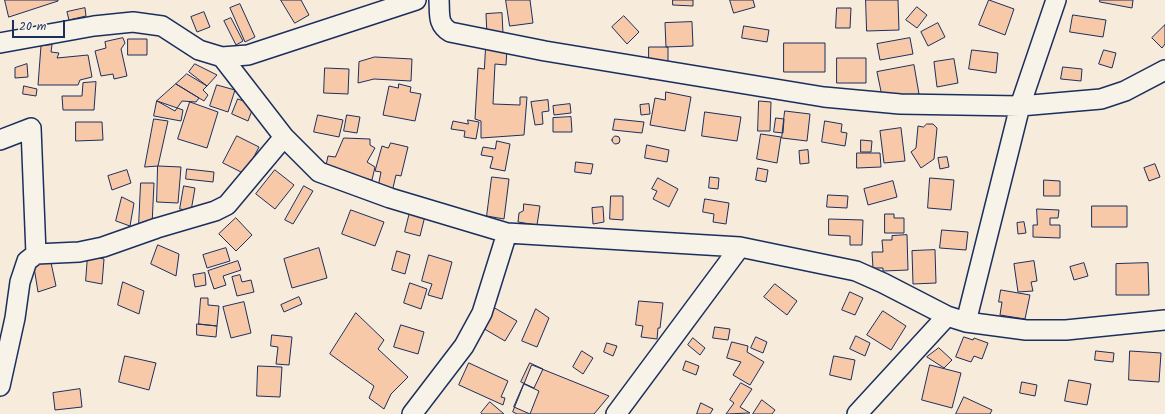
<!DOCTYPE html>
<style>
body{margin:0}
#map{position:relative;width:1165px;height:414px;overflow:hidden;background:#f7ebdb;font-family:Kalam,sans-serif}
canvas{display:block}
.scale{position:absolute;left:12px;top:20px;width:53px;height:18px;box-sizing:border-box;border:2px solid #1b2f5e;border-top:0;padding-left:5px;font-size:12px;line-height:14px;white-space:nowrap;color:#1b2f5e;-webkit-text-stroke:3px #f7f3e8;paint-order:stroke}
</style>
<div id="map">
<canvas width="1165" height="414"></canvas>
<div class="scale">20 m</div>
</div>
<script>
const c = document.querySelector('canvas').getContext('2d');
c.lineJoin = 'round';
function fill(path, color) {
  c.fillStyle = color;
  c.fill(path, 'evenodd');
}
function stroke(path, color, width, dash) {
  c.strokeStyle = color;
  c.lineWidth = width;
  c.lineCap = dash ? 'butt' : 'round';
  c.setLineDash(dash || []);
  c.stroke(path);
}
const building = new Path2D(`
 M5,0H58V1L9,17Z
 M281,0H301L309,15L295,23Z
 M506,0H530L533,23L510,26Z
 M673,0H693V6L673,5Z
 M730,0H753L755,7L734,13Z
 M866,0H898L899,30L867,31Z
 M989,0L1014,9L1005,35L979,25Z
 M1100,0H1133L1132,8L1100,2Z
 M240,4L255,37L245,42L230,8Z
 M917,7L927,15L917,28L906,20Z
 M85,8L86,16L69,20L67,12Z
 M837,8H851L850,28H836Z
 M204,12L210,27L197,32L191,17Z
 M502,13L503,34L487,35L486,14Z
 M1073,15L1106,20L1103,37L1070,32Z
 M624,16L639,32L627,44L612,27Z
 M231,18L243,41L236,45L224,21Z
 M692,22L693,46L666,47L665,23Z
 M938,23L945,37L928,46L921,32Z
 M1165,25V44L1162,48L1152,38Z
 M744,26L769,30L767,42L742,38Z
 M123,38L125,43L121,49L127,76L114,79L113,74L101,76L95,51L106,48L105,42Z
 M910,38L913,54L880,60L877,44Z
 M128,39H147V55H128Z
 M784,43H825V72H784Z
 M52,45L51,52L59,53L57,58L88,55L92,77L80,80L78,85H38L41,46Z
 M486,47L507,49L506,65L495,64L493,104L520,105V97H527L524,135L481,138V121L475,119L478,68L484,69Z
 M649,47H668V79H649Z
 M972,50L998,53L996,73L969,69Z
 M1104,50L1116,53L1112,68L1099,64Z
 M375,57L412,59L411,81L374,79L358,83L359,62Z
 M837,58H866V83H837Z
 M954,59L958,83L937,87L934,62Z
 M27,64L28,77L15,78V68Z
 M195,64L217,75L207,86L189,72Z
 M914,65L919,94L883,101L877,72Z
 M1063,67L1082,69L1081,81L1061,79Z
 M325,68L349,69L348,94L324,93Z
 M187,74L207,86L203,90L208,95L204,101L176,84Z
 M96,82L94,110H63L62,96H82L83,83Z
 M176,84L199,98L196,102L182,101L175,111L157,101Z
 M399,84L411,87L410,92L421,94L415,121L383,115L389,86L398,88Z
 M217,85L235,90L228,112L210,106Z
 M24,86L37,89L36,96L23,94Z
 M666,92L691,97L685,131L650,125L655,98L665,100Z
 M238,99L254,105L248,121L232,114Z
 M548,100L549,111L542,112L543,124L535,125L531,102Z
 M157,101L183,110L181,121L154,116Z
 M759,101L771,102L770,131H758Z
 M190,102L218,112L207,148L178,139Z
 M570,104L571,113L554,115L553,106Z
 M649,104L650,114L641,115L640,105Z
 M785,111L810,114L807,141L782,138Z
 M705,112L741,117L737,141L702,136Z
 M318,115L343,120L339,137L314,132Z
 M347,115L360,117L357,133L344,131Z
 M571,117L572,132H553V118Z
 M776,118L784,119L783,133L774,132Z
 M154,119L168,121L158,166L145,167Z
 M615,119L644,122L642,133L613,130Z
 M468,120L479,122L476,139L464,137L465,131L451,129L453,121L468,124Z
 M825,121L842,124L841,132L847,133L845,146L822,142Z
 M76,122H102L103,140L76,141Z
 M927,124H933L937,128L934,159L921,168L911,152L916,148L918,126L923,127Z
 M901,128L905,161L884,163L880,131Z
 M761,134L781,137L777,163L757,159Z
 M237,136L259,147L245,174L223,163Z
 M612 140a4 4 0 1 1 8 0a4 4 0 1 1-8 0Z
 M344,138L370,139V145L375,148L367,162L375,167L372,180L325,170L328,156L335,157Z
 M861,140L872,141L871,152H861Z
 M497,141L510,144L505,171L490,168L493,157L481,155L483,147L495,149Z
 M391,143L408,147L401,176L396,175L392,192L378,187L381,172L375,171L382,146L388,148Z
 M647,145L669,150L667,162L645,158Z
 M808,150L809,163L800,164L799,151Z
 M857,153H880L881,167L857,168Z
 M947,157L949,167L940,169L938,158Z
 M576,162L593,164L591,174L575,172Z
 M1155,164L1160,177L1149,181L1144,168Z
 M158,166L181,167L178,203L157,202Z
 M758,168L768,170L766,182L756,180Z
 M187,169L214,172L213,182L186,179Z
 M127,170L131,183L112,190L108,176Z
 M275,170L294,185L275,209L256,194Z
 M492,177L509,179L504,219L487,216Z
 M710,177L719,178L718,189L709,188Z
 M658,178L678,189L669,207L653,199L657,191L652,189Z
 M930,178L954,180L951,210L928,208Z
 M1044,180L1060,181V196H1044Z
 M893,181L897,197L868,205L864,189Z
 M141,183H154L152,225H139Z
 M184,186L195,188L191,211L180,209Z
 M304,186L313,191L293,224L285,220Z
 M828,195L848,196L847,208L827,207Z
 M611,196H623V220L610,219Z
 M122,197L134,203L130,226L116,221Z
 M705,199L729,203L726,224L713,222L714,214L703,212Z
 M524,204L540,206L537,225L518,222L519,213L523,211Z
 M1092,206H1127V227H1092Z
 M603,207L604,222L593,224L592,208Z
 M1037,209L1059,210L1058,218H1050V225H1060V238L1033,237V225H1037Z
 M351,210L384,222L375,246L342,234Z
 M410,212L425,216L420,236L405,232Z
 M885,214H894V218H904V233H885Z
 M236,218L252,235L236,251L219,234Z
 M829,219L863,220L862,245H850V236L829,235Z
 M1024,222L1026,233L1018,234L1017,223Z
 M942,230L968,232L966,250L940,248Z
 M907,235L908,270L883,271V268H873L872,252H883L882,240H892V236Z
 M158,245L179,254L176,276L151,264Z
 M226,248L230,261L207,268L203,255Z
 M319,248L327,278L292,288L284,259Z
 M935,250L936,283L913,284L912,251Z
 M397,251L410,255L405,274L392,270Z
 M88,255L104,259L102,284L86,281Z
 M429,255L452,262L442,299L428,295L432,284L422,281Z
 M50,258L56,286L38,292L33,261Z
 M238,261L241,270L223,276L226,285L214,289L208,271Z
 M1034,261L1037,281L1031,282L1033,291L1018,292L1014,264Z
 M1084,263L1088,276L1074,280L1070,267Z
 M1148,263L1149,295H1116V264Z
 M205,273L206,285L195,287L193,275Z
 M240,275L242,282L251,280L254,292L237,296L232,277Z
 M123,282L144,291L139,314L118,305Z
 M410,283L427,289L421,309L404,303Z
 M775,284L797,301L787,315L764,297Z
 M1001,290L1030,295L1025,319L1000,315L1002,302H999Z
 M850,292L863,298L855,315L842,310Z
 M299,297L302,304L284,312L281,305Z
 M201,298H208V305L219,306L217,326L199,324Z
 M639,301L663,303L660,328H658L657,339L641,337L643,326L636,325Z
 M244,302L251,333L231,338L223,307Z
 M493,307L517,321L505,341L481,327Z
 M536,309L549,318L537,347L522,341Z
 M883,311L906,326L891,350L867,335Z
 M356,313L384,340L378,349L408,377L391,394L384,409L369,398L374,386L330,354Z
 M197,324L217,326L216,337L197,335Z
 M401,325L424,332L418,354L394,347Z
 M715,327L730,329L728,340L713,338Z
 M272,335L292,337L289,365L276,364L278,347L271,346Z
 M856,336L870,343L865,356L850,349Z
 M756,337L767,342L763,353L751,348Z
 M964,337L973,340L974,338L988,343L982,359L974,356L971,362L956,357Z
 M693,338L705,348L700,355L688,345Z
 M732,342L748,346L747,352L764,362L750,385L733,375L741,362L727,358Z
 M607,343L617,346L613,356L604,352Z
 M939,348L952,360L944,368L927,357Z
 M582,351L593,358L583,374L573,367Z
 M1096,351L1114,353L1113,362L1095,360Z
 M1130,351L1161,353L1159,382L1129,380Z
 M125,356L156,363L149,390L119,382Z
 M834,356L855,360L851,380L830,375Z
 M686,361L699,366L696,375L683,370Z
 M469,363L508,381L501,397L505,398L503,405L459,385Z
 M530,363L543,369L534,388L521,382Z
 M532,365L609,396L594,414H517L513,412Z
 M930,365L961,373L952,408L922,400Z
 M258,366L282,367L280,397L257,396Z
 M1069,380L1091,384L1087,405L1065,401Z
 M1022,382L1037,385L1035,396L1020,393Z
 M741,383L752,389L740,407L750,413L726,414L734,403L730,400Z
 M524,384L539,391L530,414L514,407Z
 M80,389L82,407L55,410L53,393Z
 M964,397L992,410L990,414H956Z
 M762,400L775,410L772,414H753Z
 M490,402L504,414H482L481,413Z
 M701,403L713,409L710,414H697Z`);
fill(building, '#f8c9a8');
stroke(building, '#1b2f5e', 1);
const minor = new Path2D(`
 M439,0C440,14 437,24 450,32L545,51L824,97L900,104L1020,106L1101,99L1125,91L1165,70
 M0,43L94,26L133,22L162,26L199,50L222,57L248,55L416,0
 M222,57L284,137L319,172L390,198L507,233L740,247L856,271L883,283L947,316L966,322L1026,330H1066L1165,320
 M0,140L31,128L36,254
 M966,322L1020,106L1056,0
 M0,386L15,318L20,282L27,261L36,254L79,252L103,247L157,228L215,211L227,205L284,137
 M412,414L464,346L482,313L507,233
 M616,414L740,247
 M857,414L947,316`);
stroke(minor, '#1b2f5e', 22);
stroke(minor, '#f7f3e8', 19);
</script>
